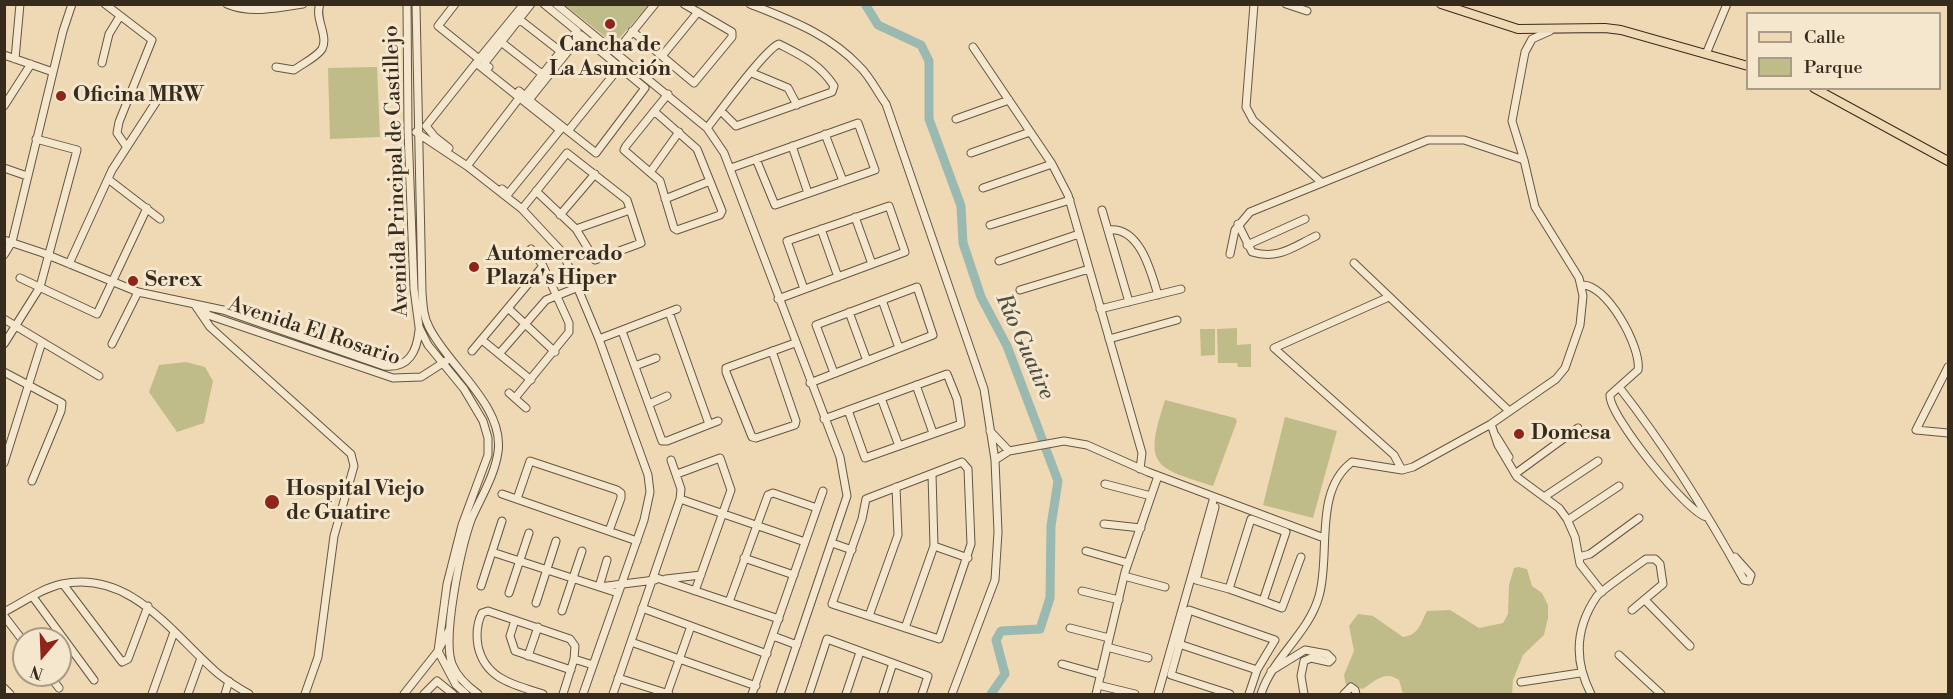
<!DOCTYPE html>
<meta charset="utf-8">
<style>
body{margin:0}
#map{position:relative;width:1953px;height:699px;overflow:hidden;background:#efd8b4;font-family:"Libre Bodoni",serif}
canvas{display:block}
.frame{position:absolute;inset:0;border:6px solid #362b1d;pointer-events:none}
.legend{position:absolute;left:1746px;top:12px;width:195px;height:78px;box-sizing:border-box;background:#f5e6ce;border:2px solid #a99b87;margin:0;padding:8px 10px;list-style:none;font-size:18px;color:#362b1d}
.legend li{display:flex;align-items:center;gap:12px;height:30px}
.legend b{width:30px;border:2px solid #a99b87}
.north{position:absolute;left:12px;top:627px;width:60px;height:60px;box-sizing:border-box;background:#f5e6ce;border:2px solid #a99b87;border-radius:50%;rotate:199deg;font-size:16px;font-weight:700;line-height:24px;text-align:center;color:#362b1d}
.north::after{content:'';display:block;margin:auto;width:21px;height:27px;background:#8f2418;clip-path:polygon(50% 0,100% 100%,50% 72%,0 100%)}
</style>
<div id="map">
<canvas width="1953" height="699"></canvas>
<div class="frame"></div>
<ul class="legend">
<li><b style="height:8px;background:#efd8b4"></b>Calle</li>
<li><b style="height:16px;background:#c0bc89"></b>Parque</li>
</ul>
<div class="north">N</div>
</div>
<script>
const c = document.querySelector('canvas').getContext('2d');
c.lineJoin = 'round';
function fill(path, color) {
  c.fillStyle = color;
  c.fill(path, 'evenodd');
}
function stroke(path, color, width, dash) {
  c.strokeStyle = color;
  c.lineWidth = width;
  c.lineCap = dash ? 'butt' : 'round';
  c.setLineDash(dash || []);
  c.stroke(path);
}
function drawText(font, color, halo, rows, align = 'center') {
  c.font = font + ' "Libre Bodoni",serif';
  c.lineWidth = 6;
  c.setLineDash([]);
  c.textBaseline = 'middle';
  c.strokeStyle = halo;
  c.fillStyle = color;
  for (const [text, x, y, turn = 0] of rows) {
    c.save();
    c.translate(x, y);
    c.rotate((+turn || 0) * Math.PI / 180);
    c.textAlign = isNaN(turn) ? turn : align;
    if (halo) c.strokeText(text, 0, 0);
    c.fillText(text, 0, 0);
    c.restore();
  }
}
fill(new Path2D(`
 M565,5H649L614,44Z
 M377,67L380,137L330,139L328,68Z
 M1237,328V345L1251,344V367H1238L1237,363H1218L1217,329Z
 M1200,329H1215V355L1201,356Z
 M186,362L205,367L213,381L204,423L177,432L149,392L159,365Z
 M1165,400L1235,418L1237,421L1213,486C1152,467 1144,465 1165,400Z
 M1285,417L1337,431L1313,518L1263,505Z
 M1518,567L1527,569L1532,586L1542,593L1548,605V618L1544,635L1523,655L1513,680L1512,694H1403L1399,680C1385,670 1375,681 1363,689L1346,685L1344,675L1354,651L1349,626L1358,614L1373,616L1403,637C1419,635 1420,624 1427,611L1450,610L1479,628L1503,623L1508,614L1509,585L1514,568Z`), '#c0bc89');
stroke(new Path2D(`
 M865,4L878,25L921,45L929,61V119L961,206L963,243L981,297L1007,346L1058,481L1051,526L1050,598L1040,629L1001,631L996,640L1005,674L991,694`), '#9ab9b0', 9);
const minor = new Path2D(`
 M105,4L152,40L119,122L117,133L126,146
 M227,4C250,14 279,8 303,4
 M407,4L408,131L414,289L419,327L428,345L464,389L483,421L488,438V455L462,525L447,584L438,651L456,685L466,694
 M416,4L422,292C423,304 423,316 429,327C447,365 505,406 498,452C495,475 480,499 471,520C461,548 442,637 452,664C457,677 467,686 478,694
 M455,4L438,26L479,59L524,4
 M556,4L707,128L724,153L840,457L847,496L780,694
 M750,4C790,20 829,34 859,66C870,76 877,92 886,104L984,389L995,460L998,532L995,580L952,694
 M1254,4L1246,107L1253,120L1321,182
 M1286,4L1307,11
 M519,19L560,51
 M632,31L694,83L732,37V32L684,4
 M581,35L645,88L596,153L529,100Z
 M501,42L542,74
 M973,47L1052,164L1068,195L1142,453L1140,469
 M616,52L655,4
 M1706,54L1727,4
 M4,55L53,72
 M662,56L698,12
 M15,59L20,4
 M102,63L109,34L120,16
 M276,67L294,70C302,64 317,57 322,49C329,36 314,18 320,4
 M489,67L484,64L531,4
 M752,73L788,88L797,105
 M519,91L525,96L577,31L544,4
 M4,106L31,64
 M654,111L697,149L722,211L720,215L677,230L674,228L660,181L624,150L626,146L668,94
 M956,119L1009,100
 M707,128C720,112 765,49 779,44C802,56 820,64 834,86L832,92L736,126L721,111
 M568,131L622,64
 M416,132L467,166L522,209L563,253L599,339L648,475L650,492L644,520L583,694
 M825,134L843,181
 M792,146L808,193
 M449,148L435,137L426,126L476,63L560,130L508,194L502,189
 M971,153L1030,132
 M467,166L520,97
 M4,168L27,176
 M731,168L858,123L875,170L775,205L756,159
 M651,171L679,132
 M108,179L160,219
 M983,188L1052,164
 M665,199L710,181
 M522,209L567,153L627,200L641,243L595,260L576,229L536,191
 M1102,210L1129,302
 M560,215L595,174
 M855,217L872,264
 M1238,224L1252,252C1278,260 1293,247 1316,236
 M990,225L1070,200
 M576,229L630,210
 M821,229L838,277
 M1108,230C1140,226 1151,272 1158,295
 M4,240L43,253L138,292L223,310L384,366C409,369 417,351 419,330
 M1247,245L1305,219
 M1230,254L1235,230L1250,212L1428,140H1464L1524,160
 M4,255L12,242L63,31L72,4
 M999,261L1079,234
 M1354,263L1508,410
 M69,264L112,170L158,99
 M20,278L97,314L147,208
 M1581,285C1606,282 1642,348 1638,370L1610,395C1608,415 1689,515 1707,517
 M1020,290L1089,269
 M1389,297L1274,348L1394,455L1402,470
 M778,299L905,252L889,206L787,241L804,289
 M882,300L899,348
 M195,305L210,327L351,454L354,466L334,536L318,657L305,694
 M508,308L555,352
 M203,309L208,315L393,378L421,377L446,361
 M1100,309L1181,289
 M669,312L709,424
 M849,312L867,361
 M4,319L99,376
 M622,331L662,441H667L718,421
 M599,339L677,309
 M1109,339L1177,320
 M482,340L531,380
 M4,344L40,287L77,150L36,139
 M112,344L138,292
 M472,351L543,266
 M772,351L796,421L795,425L756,438L752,437L726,372V368L795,343
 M499,354L546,300L576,288
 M635,366L656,358
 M1948,367L1916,430L1948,433
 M4,372L62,403L61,411L32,481
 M810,383L933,335L917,287L816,325L834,373
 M916,385L933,433
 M1619,387C1666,447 1707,513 1744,580L1749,581
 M509,393L526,408
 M515,398L569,332V323L543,266L531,249
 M881,398L899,446
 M649,404L667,396
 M824,419L947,374L957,399L961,424L865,458L848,410
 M1491,424L1498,445L1517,477L1559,508L1567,519L1575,537L1580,564L1602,592
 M990,431L1009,451
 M1496,436L1509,457
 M995,460L1009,451L1064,441L1087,445L1148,472L1324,538
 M962,462L968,469L971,544L939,639L832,604L862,519L866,499Z
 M4,463L42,342
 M677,474L720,458L731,490L695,591
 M1515,474L1578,428
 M1105,484L1151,496
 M502,494L637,541
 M1544,497L1598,461
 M517,499L530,461L617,490L621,493V498L609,531
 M680,499L805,542
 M1215,507L1196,580L1229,589L1251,519L1286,532L1263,601L1282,608L1301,557
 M1568,520L1619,486
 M1104,524L1141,528
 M832,543L852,550
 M934,546L968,558
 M1086,551L1128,563
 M492,552L618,593
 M1579,557L1590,554L1639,518
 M1735,557L1751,575L1749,581
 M744,558L794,575
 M607,560L599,587L655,580
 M1124,576L1165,587
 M654,577L779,619
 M666,579L701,575
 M63,584L122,662L128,659L148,606
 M481,586L502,521
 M1229,589L1263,601
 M1082,591L1119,600
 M509,593L529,533
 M33,597L94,680
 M1645,600L1690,646
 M729,602L768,495L773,493L817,508
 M536,603L556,541
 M642,608L767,654
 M562,611L582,551
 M4,612C22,603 42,588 62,584C130,570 171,632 215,671C225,680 237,687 249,694
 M4,616L24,642
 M869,616L898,535L896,487
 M515,620L510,636L515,651L571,670
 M905,628L934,546L932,474
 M1070,628L1109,638
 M773,636L797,645
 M631,642L756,686
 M1176,643L1257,670
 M1107,647L1148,658
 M1619,655L1661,694
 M528,656L538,627
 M574,659L593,665
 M1062,664L1101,675
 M1271,671L1305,650L1327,654L1332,659L1329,662L1311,658L1304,661L1301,676L1304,694
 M49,675L59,688
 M618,678L669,694
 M1521,682L1580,673
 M1098,685L1135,694
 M4,688L10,694
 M152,694L174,632
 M188,694L201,658
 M225,694L229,681
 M404,694L438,651L449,630
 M424,694L437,681L453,694
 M543,694C514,685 485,679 478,646C476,634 477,623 482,613L488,611L570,639L575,646L574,659L563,694
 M613,694L680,499L681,489L671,460
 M667,694L691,626
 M752,694L823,491
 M809,694L827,639L928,676L922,694
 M846,694L860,652
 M883,694L893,663
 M1096,694L1125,572L1158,476
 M1158,694L1214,497
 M1230,694L1171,675L1189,610L1275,640L1257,670L1249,694
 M1261,694C1273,657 1309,633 1319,596C1331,556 1313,491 1352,462L1402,470L1413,467L1491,424L1556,379L1565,368L1580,325L1583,296L1579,278L1535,207L1524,160L1512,121L1525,52L1532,39L1550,31
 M1344,694L1351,687L1355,690L1356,694
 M1591,694C1574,661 1575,628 1597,596C1601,591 1639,564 1646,559H1655L1660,564L1663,584L1632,610`);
const major = new Path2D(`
 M1441,4L1518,29L1605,28L1621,30L1748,66
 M1814,88L1948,161`);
stroke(minor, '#645643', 9);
stroke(major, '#362b1d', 10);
stroke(minor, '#f5e6ce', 7);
stroke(major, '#efd8b4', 8);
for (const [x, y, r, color] of [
 [610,24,6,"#8f2418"],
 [61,96,6,"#8f2418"],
 [474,267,6,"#8f2418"],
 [133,281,6,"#8f2418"],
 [1519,434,6,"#8f2418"],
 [272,502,8,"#8f2418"]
]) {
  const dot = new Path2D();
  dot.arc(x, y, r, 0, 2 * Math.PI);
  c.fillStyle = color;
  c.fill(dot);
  stroke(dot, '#f5e6ce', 2);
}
drawText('bold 21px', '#362b1d', '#f5e6ce', [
 ["Cancha de",610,46,"center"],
 ["La Asunción",610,70,"center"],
 ["Oficina MRW",73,96],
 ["Automercado",486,255],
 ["Plaza's Hiper",486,279],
 ["Serex",145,281],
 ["Domesa",1531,434],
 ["Hospital Viejo",286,490],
 ["de Guatire",286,514]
], 'left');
drawText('21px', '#362b1d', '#f5e6ce', [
 ["Avenida Principal de Castillejo",397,171,-92],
 ["Avenida El Rosario",314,332,18]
]);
drawText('italic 22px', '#4f4e42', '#f5e6ce', [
 ["Río Guatire",1024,347,66]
]);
</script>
